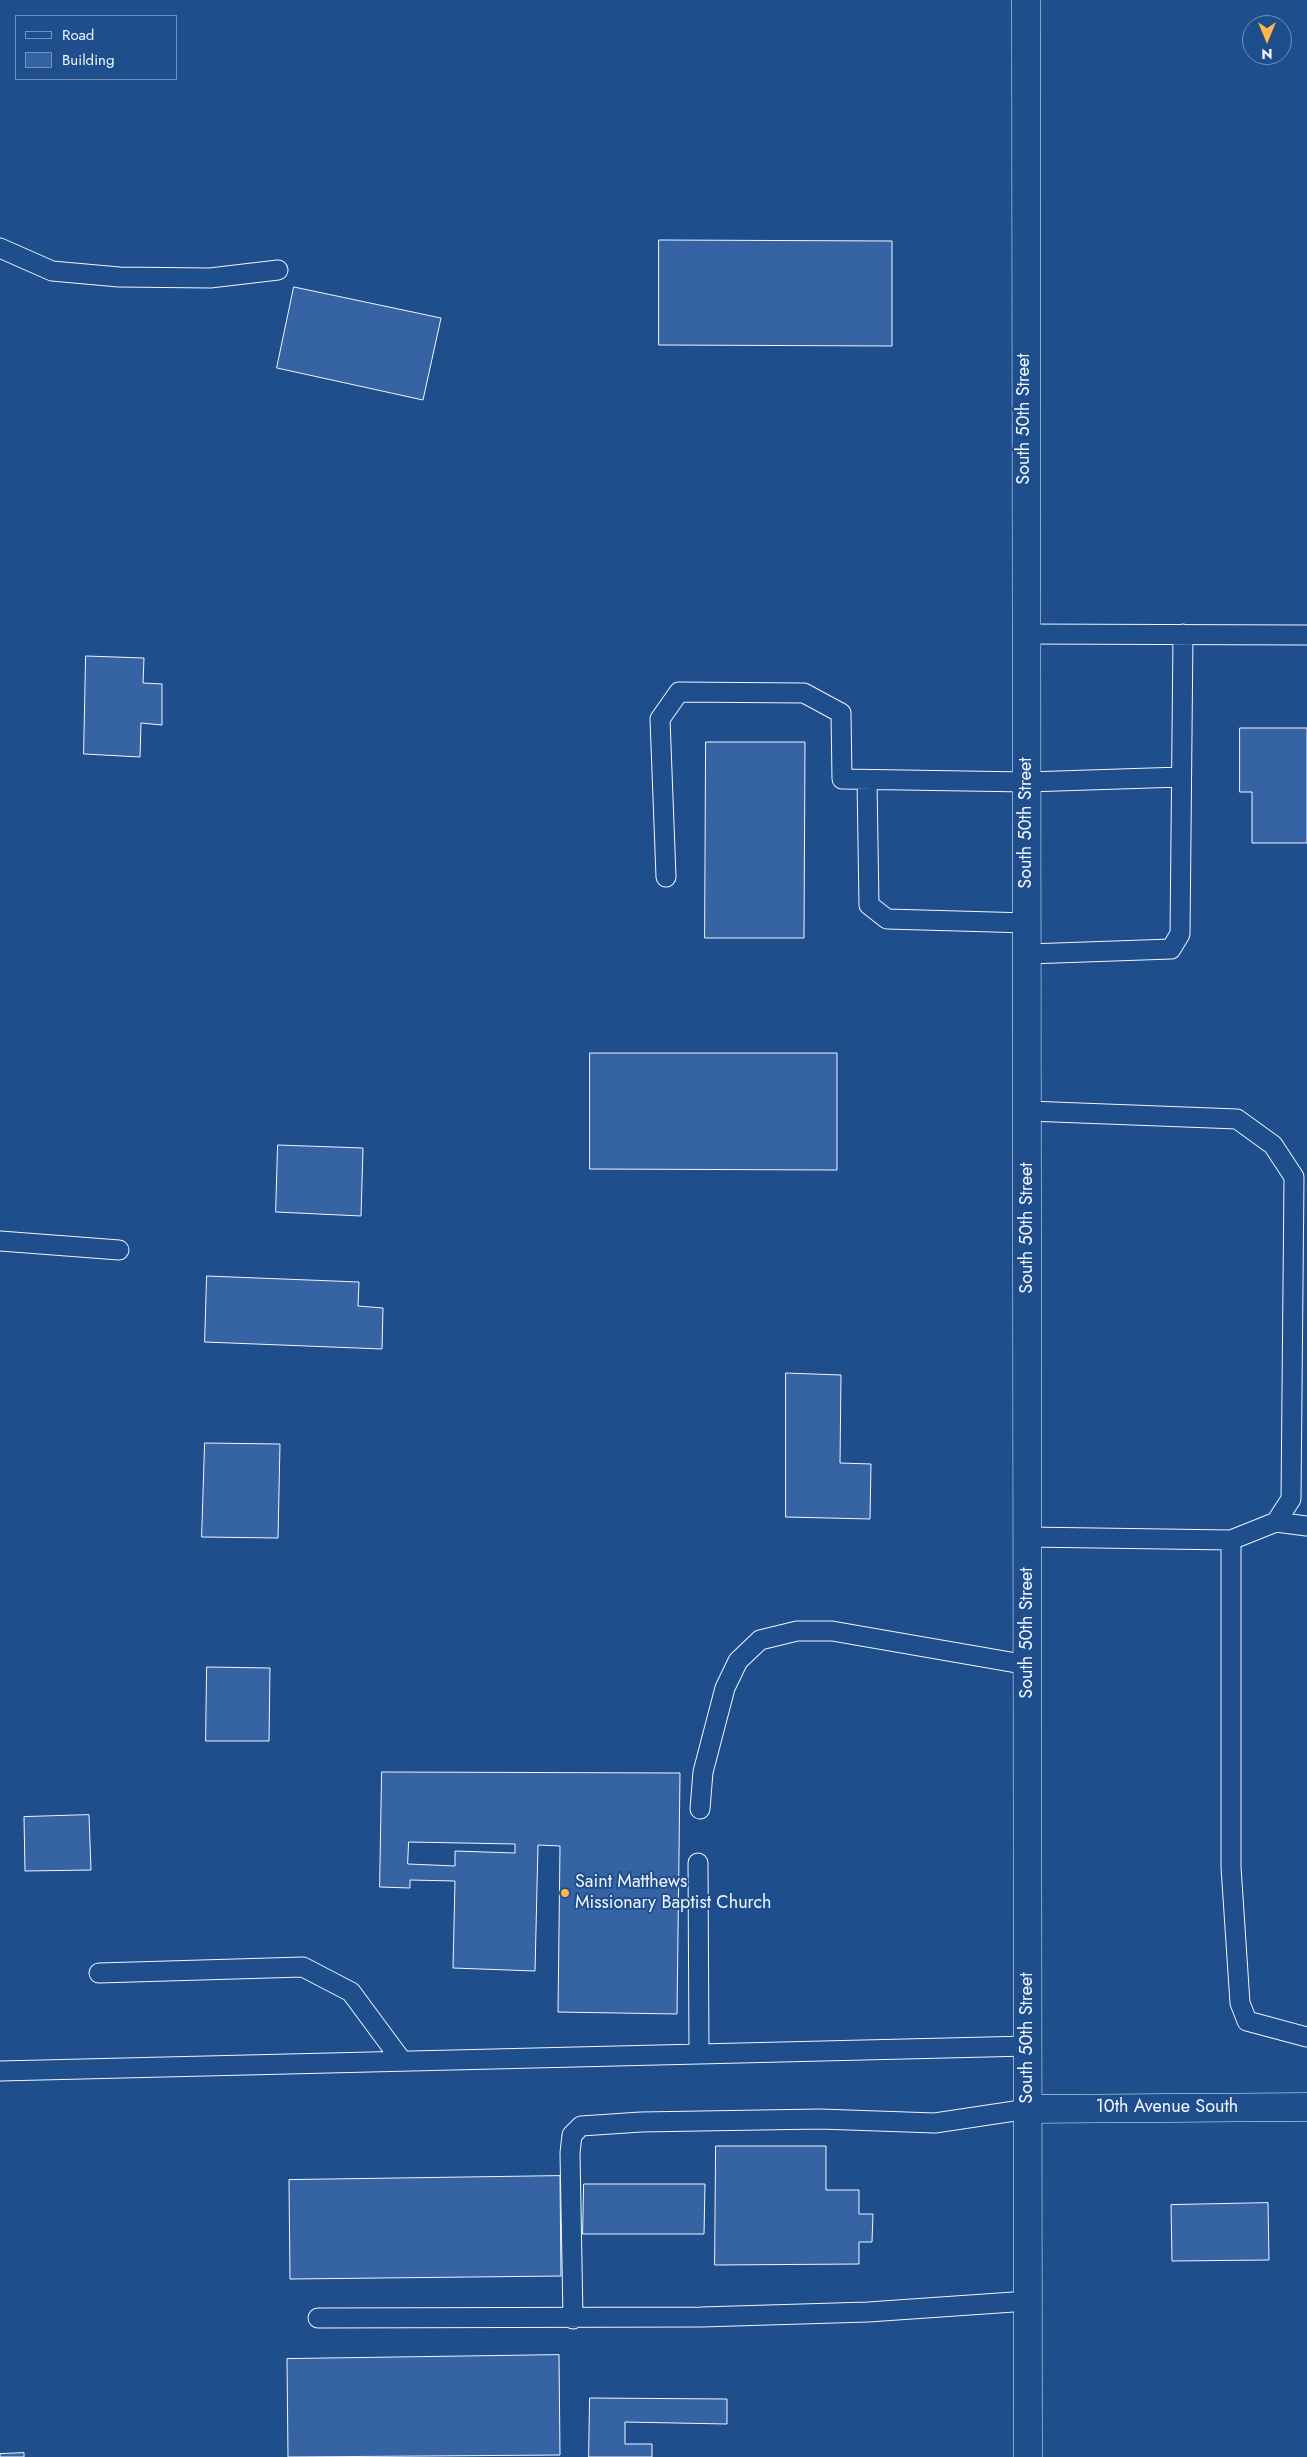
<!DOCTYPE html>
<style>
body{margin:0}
#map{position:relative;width:1307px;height:2457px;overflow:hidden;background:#1f4e8c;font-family:Jost,sans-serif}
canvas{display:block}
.legend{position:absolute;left:15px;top:15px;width:162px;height:65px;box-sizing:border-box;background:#1f4e8c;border:1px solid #7391ba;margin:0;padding:6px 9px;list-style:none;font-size:15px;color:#f2f6ff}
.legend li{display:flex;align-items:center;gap:10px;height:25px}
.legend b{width:25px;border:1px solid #7391ba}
.north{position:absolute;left:1242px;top:15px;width:50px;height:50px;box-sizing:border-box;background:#1f4e8c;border:1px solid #7391ba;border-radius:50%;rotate:180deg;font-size:14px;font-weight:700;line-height:20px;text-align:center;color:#f2f6ff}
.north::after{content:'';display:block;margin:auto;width:18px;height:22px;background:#ffb74d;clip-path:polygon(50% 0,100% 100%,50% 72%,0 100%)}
</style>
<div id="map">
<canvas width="1307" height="2457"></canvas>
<ul class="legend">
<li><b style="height:6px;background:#1f4e8c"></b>Road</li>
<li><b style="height:14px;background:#3563a3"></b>Building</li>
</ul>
<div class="north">N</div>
</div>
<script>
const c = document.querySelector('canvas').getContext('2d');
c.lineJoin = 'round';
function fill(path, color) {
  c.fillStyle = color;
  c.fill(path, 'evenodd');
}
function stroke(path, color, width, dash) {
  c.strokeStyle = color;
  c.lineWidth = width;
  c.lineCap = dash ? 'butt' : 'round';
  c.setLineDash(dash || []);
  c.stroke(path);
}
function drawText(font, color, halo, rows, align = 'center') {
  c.font = font + ' Jost,sans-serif';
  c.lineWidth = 4;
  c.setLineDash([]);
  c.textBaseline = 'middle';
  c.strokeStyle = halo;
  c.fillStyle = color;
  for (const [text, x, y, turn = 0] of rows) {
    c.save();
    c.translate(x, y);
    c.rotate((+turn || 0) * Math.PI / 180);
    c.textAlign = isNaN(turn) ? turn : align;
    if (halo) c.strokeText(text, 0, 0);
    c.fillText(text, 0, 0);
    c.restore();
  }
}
const building = new Path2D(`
 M659,240L892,241V346L659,345Z
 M294,287L441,318L423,400L277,368Z
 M86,656L144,658L143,683L162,684V725L141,723L140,757L84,754Z
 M1240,728H1307V843H1252V792H1240Z
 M706,742H805L804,938H705Z
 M590,1053H837V1170L590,1169Z
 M278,1145L363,1148L361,1216L276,1212Z
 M207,1276L359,1282L358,1306L383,1308L382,1349L205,1342Z
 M786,1373L841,1375L840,1463L871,1464L870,1519L786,1517Z
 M205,1443L280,1444L278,1538L202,1537Z
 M207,1667L270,1668L269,1741H206Z
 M382,1772L680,1773L677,2014L558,2012L560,1846L538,1845L535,1971L453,1968L455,1881L410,1880V1888L380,1887ZM409,1842L515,1844V1853L455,1851V1866L408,1864Z
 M89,1815L91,1870L25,1871L24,1817Z
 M716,2146H826V2190H859V2214H873L872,2242H859V2264L715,2265Z
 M560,2176L561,2276L290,2279L289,2180Z
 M584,2184H705L704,2234H583Z
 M1268,2203L1269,2260L1172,2261L1171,2205Z
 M559,2355L560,2455L288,2457L287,2359Z
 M590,2398L727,2399V2424L625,2422V2444H652V2457H589Z
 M24,2453V2457H0V2454Z`);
fill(building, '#3563a3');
stroke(building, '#f2f6ff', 1);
const lane = new Path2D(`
 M0,248L52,271L119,277L210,278L278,270
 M1025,634L1307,635
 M867,780L869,905L887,919L1028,923
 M666,877L660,719L679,692L804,693L841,713L842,779L1027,782L1181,777
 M1028,954L1171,949L1180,934L1183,634
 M1028,1111L1237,1119L1273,1145L1294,1177L1291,1499L1276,1522L1231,1540L1028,1537
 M0,1241L119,1250
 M1276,1522L1307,1526
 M1231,1540V1867L1240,2003L1247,2021L1307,2037
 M700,1809L703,1772L725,1688L738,1661L760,1640L797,1631H832L1028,1665
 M698,1863L699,2054
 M99,1973L303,1967L351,1992L402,2061
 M0,2071L1028,2046
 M318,2318L701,2317L868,2312L1028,2301
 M573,2319L570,2153L572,2135L581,2126L641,2122L820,2119L935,2123L1028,2109`);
const street = new Path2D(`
 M1028,2109L1307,2107`);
const primary = new Path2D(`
 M1026,0L1028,2457`);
stroke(lane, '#f2f6ff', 21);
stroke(street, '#f2f6ff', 29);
stroke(primary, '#f2f6ff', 29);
stroke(lane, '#1f4e8c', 19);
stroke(street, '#1f4e8c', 28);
stroke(primary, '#1f4e8c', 28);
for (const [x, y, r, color] of [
 [565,1893,5,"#ffb74d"]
]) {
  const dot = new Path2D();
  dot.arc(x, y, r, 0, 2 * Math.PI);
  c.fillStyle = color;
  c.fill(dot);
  stroke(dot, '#1f4e8c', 2);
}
drawText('18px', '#f2f6ff', '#1f4e8c', [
 ["South 50th Street",1025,419,-90],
 ["South 50th Street",1027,823,-90],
 ["South 50th Street",1028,1228,-90],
 ["South 50th Street",1028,1633,-90],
 ["South 50th Street",1028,2038,-90],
 ["10th Avenue South",1167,2108]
]);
drawText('18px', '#f2f6ff', '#1f4e8c', [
 ["Saint Matthews",575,1883],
 ["Missionary Baptist Church",575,1904]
], 'left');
</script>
